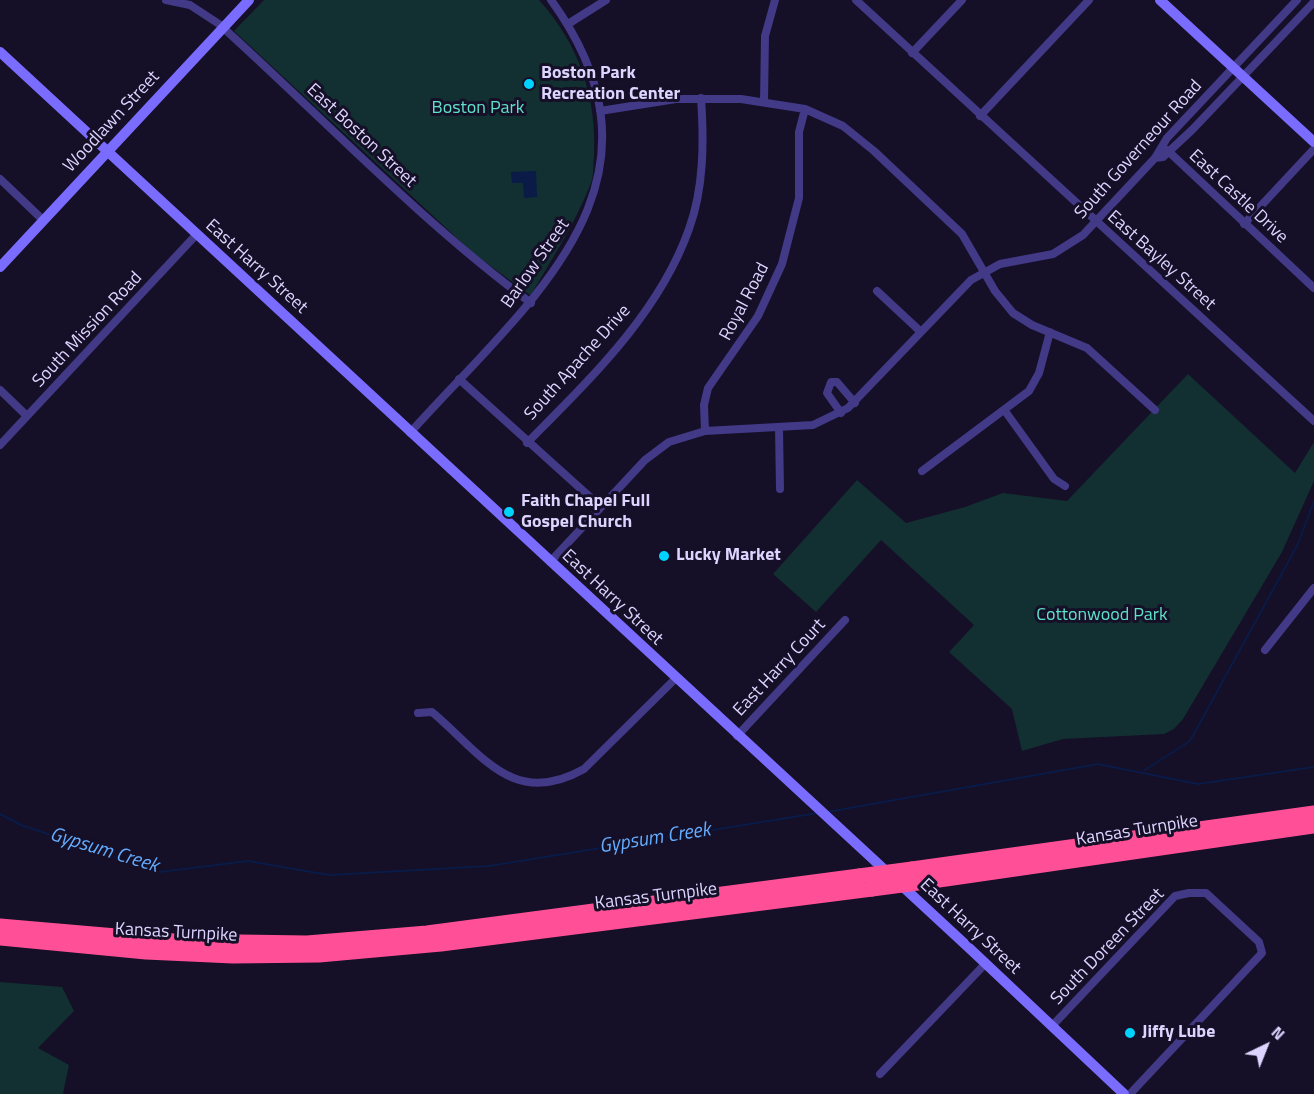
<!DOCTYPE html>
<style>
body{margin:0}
#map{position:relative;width:1314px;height:1094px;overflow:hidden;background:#150f27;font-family:"Titillium Web",sans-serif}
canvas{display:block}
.north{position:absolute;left:1236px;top:1016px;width:60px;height:60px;-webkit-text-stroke:4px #150f27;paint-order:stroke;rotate:43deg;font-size:16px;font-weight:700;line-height:24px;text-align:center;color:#ddd5ff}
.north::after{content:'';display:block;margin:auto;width:21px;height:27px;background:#ddd5ff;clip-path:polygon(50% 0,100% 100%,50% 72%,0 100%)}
</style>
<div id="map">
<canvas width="1314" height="1094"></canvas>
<div class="north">N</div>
</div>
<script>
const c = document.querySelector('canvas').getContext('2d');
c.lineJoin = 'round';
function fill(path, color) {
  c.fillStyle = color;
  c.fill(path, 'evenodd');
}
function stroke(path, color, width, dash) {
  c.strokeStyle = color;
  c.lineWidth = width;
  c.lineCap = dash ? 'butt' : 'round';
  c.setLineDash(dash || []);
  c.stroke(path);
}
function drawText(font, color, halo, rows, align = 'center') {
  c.font = font + ' "Titillium Web",sans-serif';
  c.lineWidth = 6;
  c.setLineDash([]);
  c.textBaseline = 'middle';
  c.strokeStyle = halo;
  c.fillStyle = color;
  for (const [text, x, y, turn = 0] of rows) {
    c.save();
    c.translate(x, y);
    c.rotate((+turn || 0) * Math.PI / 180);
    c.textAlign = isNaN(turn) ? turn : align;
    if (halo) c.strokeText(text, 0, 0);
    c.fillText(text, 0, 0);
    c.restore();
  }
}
fill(new Path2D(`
 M264,0H539C579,44 597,97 594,156C593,165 594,175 591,183C576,222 553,257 532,293L530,295L473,253L234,31Z
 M1188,374L1295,473L1314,442V481L1282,552L1183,719L1174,729L1164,734L1063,739L1022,751L1012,709L949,652L974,625L881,540L816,612L773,574L857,480L906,523L965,507L1003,493L1067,501Z
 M0,982L62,987L74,1011L38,1048L69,1065L63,1094H0Z`), '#123031');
fill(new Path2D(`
 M536,171L537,197L524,198L523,183H512L511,172Z`), '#091b46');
stroke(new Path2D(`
 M1145,770L1190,741L1298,544L1314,501
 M827,812L1098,764L1198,784L1314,767
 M0,814L21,825L160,872L248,861L329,875L489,866L818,813`), '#091b46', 2);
stroke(new Path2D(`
 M166,0L190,5L219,24C322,117 419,220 531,303
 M856,0L1314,421
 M568,24L606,0
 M912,53L962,0
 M764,102L765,36L775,0
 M600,111L676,99H741L805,109L843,126L874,151L962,234L995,291L1013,313L1032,325L1087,348L1155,410
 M980,116L1089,0
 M1167,150L1314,288
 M1155,158L1163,157L1192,130L1314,2
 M0,179L43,220
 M1244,224L1314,149
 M877,291L921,332
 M459,379L601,507
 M0,390L27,416
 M1005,411L1054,479L1065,486
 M841,413L827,393L831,382H837L855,403
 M779,428L780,489
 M705,431L704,405L708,388L758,316L782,264L799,198V132L805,109
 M410,433C527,302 685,185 551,0
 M527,443C589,380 659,314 689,229C704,188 704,141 701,98
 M0,445L196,235
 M922,471L1029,391L1039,373L1050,332
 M550,562L645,460L669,442L705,431L813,425L848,408L971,280L1000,264L1053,254L1083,235L1155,158L1167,138L1297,0
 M1265,650L1314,588
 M418,713L432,712C482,754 513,809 584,769L675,679
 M737,736L845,620
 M1052,1026L1175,896L1189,893H1206L1259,942L1262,953L1130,1094
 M880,1074L986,963`), '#423987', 8);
stroke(new Path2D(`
 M1160,0L1314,142
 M0,52L967,946L1124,1094
 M0,267L249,0`), '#7a6cff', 10);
stroke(new Path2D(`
 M912,869L1314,813
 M925,882L1314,826
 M0,926L174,941L307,943L427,933L859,876
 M0,938L146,952L233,956L319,955L441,944L872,889`), '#ff5097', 15);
stroke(new Path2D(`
 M859,876L912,869
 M872,889L925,882`), '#ff5097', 15);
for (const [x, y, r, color] of [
 [529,84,6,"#01d3ff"],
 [509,512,6,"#01d3ff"],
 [664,556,6,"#01d3ff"],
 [1130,1033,6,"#01d3ff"]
]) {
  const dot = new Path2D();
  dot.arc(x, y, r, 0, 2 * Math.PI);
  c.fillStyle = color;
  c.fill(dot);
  stroke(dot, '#150f27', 2);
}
drawText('bold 18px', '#ddd5ff', '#150f27', [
 ["Boston Park",541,74],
 ["Recreation Center",541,95],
 ["Faith Chapel Full",521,502],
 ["Gospel Church",521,523],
 ["Lucky Market",676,556],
 ["Jiffy Lube",1142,1033]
], 'left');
drawText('18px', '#5ee2ca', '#150f27', [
 ["Boston Park",478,109],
 ["Cottonwood Park",1102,616]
]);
drawText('18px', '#ddd5ff', '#150f27', [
 ["Woodlawn Street",112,122,-47],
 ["East Boston Street",361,136,43],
 ["South Governeour Road",1139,150,-48],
 ["East Castle Drive",1238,197,43],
 ["East Bayley Street",1161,261,42],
 ["Barlow Street",536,264,-55],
 ["East Harry Street",256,267,42],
 ["Royal Road",745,302,-62],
 ["South Mission Road",88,330,-47],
 ["South Apache Drive",578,363,-48],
 ["East Harry Street",612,598,43],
 ["East Harry Court",780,668,-47],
 ["Kansas Turnpike",1137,831,-9],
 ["Kansas Turnpike",656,897,-7],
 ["East Harry Street",970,927,43],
 ["Kansas Turnpike",176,933,3],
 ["South Doreen Street",1108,947,-46]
]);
drawText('italic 20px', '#63acff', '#150f27', [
 ["Gypsum Creek",655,839,-9],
 ["Gypsum Creek",104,851,17]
]);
</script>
